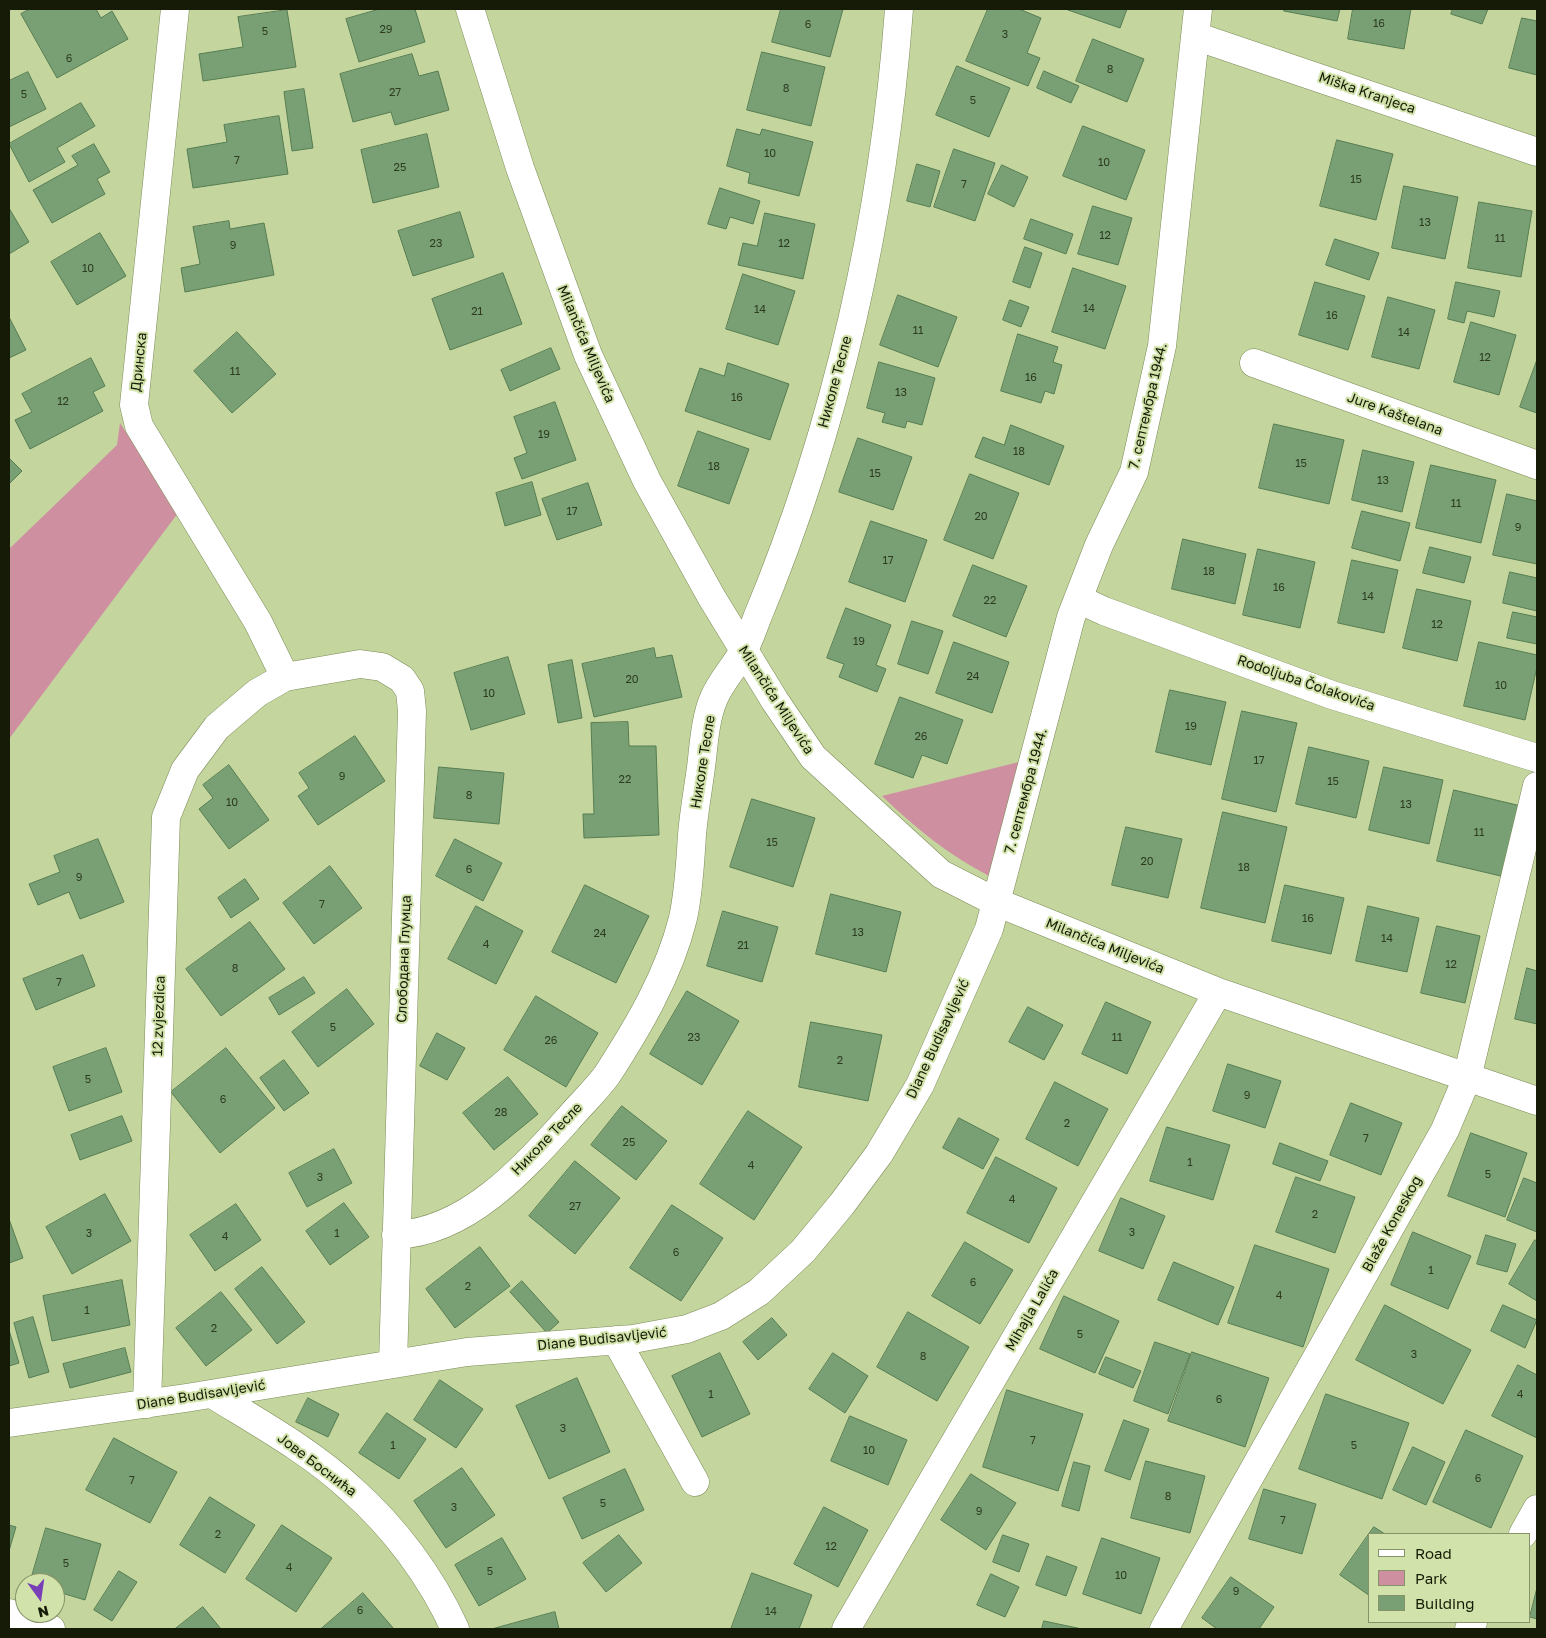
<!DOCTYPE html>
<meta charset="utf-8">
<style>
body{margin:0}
#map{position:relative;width:1546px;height:1638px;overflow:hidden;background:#c4d69e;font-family:"Golos Text",sans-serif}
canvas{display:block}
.frame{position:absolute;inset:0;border:10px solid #151b06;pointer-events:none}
.legend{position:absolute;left:1368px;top:1533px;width:162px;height:90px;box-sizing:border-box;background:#d1e3aa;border:1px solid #869368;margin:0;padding:6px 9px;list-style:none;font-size:15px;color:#151b06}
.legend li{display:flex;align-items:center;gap:10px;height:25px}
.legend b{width:25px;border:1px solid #869368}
.north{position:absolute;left:15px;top:1573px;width:50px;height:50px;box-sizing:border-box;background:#d1e3aa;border:1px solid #869368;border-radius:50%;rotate:166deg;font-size:14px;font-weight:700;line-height:20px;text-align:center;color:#151b06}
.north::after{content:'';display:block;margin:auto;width:18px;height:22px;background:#783fb6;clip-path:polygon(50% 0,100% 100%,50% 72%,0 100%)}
</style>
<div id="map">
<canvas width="1546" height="1638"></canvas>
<div class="frame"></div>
<ul class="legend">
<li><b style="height:6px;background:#fff"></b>Road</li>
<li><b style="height:14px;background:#ce90a1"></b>Park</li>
<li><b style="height:14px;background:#78a074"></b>Building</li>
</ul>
<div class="north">N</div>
</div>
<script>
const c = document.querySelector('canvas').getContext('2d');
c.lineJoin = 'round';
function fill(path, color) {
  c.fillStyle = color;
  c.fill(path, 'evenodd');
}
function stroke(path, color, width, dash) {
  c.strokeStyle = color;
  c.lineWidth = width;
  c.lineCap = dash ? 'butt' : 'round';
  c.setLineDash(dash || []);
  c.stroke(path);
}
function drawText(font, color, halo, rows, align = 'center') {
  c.font = font + ' "Golos Text",sans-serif';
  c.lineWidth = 4;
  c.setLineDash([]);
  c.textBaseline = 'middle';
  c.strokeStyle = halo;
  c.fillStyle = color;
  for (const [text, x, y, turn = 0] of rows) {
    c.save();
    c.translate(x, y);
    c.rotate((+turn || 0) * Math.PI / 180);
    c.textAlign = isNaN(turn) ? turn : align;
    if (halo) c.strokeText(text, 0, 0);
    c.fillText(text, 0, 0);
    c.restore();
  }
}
fill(new Path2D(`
 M120,423L178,513L9,739V549L117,445Z
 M1023,761L989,876C949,855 915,828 882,796Z`), '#ce90a1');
const building = new Path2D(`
 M30,9H96L101,18L112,11L128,39L57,78L21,14Z
 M380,9H415L425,42L359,62L346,19Z
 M781,9H843L830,57L772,42Z
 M988,9H1019L1041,18L1027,53L1040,58L1028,86L966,61Z
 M1069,9H1127L1120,28L1068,10Z
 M1284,9H1340L1337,21L1284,11Z
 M1353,9H1411L1404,49L1348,39Z
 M1453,9H1488L1482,24L1451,14Z
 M287,10L296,67L203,81L199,54L243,47L238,17Z
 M1522,18L1537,21V75L1509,68Z
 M1093,39L1144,59L1127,102L1076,81Z
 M762,52L825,67L811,126L747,110Z
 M412,54L419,76L438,71L449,110L395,125L391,112L353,122L340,74Z
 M957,66L1010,88L989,137L936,115Z
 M1044,71L1079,86L1071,103L1037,88Z
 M28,72L46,109L9,127V81Z
 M304,89L313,148L292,151L284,92Z
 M81,103L95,126L57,148L65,162L29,182L9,144Z
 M279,116L288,174L193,188L187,149L227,142L224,125Z
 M1083,126L1145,150L1126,200L1063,176Z
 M737,129L760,135L762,129L813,142L799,196L748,183L750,173L727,166Z
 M427,134L439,187L373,203L361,150Z
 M1337,140L1393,154L1376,220L1320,206Z
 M94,144L110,172L97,179L105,194L52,223L33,190L78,165L72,156Z
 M954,149L995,163L975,221L934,207Z
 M917,164L940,171L930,207L907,201Z
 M1002,165L1028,177L1014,207L988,194Z
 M1404,186L1458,197L1445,259L1392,248Z
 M720,188L760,201L753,224L730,217L726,229L708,224Z
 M1479,202L1532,211L1521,277L1468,268Z
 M1093,206L1132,218L1118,265L1078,254Z
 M9,208L29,242L9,254Z
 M460,212L474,257L413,276L398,231Z
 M765,213L815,224L803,279L738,265L743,243L757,246Z
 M1031,219L1073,234L1066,254L1024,239Z
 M229,221L230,229L264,223L274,275L185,292L181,268L200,264L193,227Z
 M100,233L126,276L77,305L51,262Z
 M1335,239L1379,253L1369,280L1326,265Z
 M1025,247L1042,253L1030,288L1013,282Z
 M1073,268L1126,286L1105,349L1052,332Z
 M503,273L522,324L450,350L432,299Z
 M743,274L795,291L778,345L726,329Z
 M1315,282L1365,296L1348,350L1299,335Z
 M1456,282L1500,291L1494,317L1467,311L1464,323L1448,319Z
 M898,295L957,317L938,367L880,345Z
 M1388,297L1435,310L1419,369L1372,357Z
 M1010,300L1029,307L1021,327L1003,320Z
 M9,317L26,350L9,358Z
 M1471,322L1516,335L1499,395L1454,382Z
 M237,332L276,374L232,413L194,371Z
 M1018,334L1058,347L1053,362L1062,365L1054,394L1045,391L1041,403L1001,391Z
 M551,348L560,369L510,391L501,370Z
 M91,358L105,386L93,392L103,411L30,449L15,420L32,412L22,394Z
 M1537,360V413L1520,407Z
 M879,362L935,378L922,425L907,421L905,428L882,422L885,413L867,408Z
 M728,363L789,384L770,440L685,411L700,368L724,376Z
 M555,402L576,460L522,479L514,458L527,453L514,417Z
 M1274,424L1344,440L1329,504L1259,488Z
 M1011,425L1064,446L1049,485L975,457L983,437L1004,445Z
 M698,431L749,449L729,504L678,486Z
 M858,438L912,457L893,510L839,492Z
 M1363,450L1414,462L1402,512L1352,500Z
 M9,458L22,471L9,484Z
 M1431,465L1496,480L1481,543L1416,528Z
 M970,474L1019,493L993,559L944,540Z
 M532,482L541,515L505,526L496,493Z
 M588,483L602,525L557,540L542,499Z
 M1507,494L1537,501V564L1493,555Z
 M1362,511L1410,523L1400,561L1352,548Z
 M871,521L927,540L905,602L849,582Z
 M1183,539L1246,554L1235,604L1172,589Z
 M1430,547L1471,557L1464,583L1423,573Z
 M1258,549L1315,562L1300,628L1243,615Z
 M1352,560L1398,570L1384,633L1338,623Z
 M973,565L1027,586L1006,637L953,616Z
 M1510,572L1537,578V611L1503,603Z
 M1417,589L1471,601L1457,661L1403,648Z
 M846,608L891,625L876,665L886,669L877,692L839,677L844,664L827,658Z
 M1513,612L1537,617V644L1507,638Z
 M912,621L943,631L928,674L898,664Z
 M954,642L1009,662L992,713L936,693Z
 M1479,642L1537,655V667L1525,720L1464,706Z
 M654,648L656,658L672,655L682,697L594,717L582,664Z
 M508,657L525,714L471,730L454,673Z
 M572,660L582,718L558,723L548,665Z
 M1170,690L1226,702L1211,765L1156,752Z
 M900,697L963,720L947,764L922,755L913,778L875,764Z
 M1242,711L1297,723L1276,812L1222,799Z
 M628,722L629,746H656L659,835L584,838L583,814H594L591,723Z
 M355,736L385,781L318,825L298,796L309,788L299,773Z
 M1309,747L1369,761L1356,818L1296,804Z
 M229,765L269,820L229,849L199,809L213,798L203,785Z
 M439,767L504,773L499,824L434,818Z
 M1384,767L1443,780L1429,844L1369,830Z
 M1454,790L1521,806L1505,877L1437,861Z
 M752,799L815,818L793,887L730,867Z
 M1223,812L1287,827L1265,923L1201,908Z
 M1126,827L1182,839L1168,898L1112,885Z
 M98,839L124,902L80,919L69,892L38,905L29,884L60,872L54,856Z
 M455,839L502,863L483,901L436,876Z
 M330,866L362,908L314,944L283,903Z
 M245,879L259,899L231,918L218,898Z
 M585,885L649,916L616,983L552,952Z
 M1285,885L1344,898L1331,954L1272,941Z
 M831,894L901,912L886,972L816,954Z
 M476,906L523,931L496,984L448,959Z
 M1368,906L1419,918L1407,972L1356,961Z
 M723,911L778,927L762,982L707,966Z
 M250,922L285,969L221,1016L186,969Z
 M1437,926L1480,936L1465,1003L1421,993Z
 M83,955L95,986L36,1010L23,979Z
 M1527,968L1537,971V1024L1515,1019Z
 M304,977L315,993L279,1015L269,998Z
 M347,989L374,1024L318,1067L292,1032Z
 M687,991L739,1021L702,1085L650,1054Z
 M536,996L598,1033L566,1087L504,1050Z
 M1106,1002L1151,1022L1127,1074L1082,1054Z
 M1028,1007L1063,1025L1044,1060L1009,1042Z
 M811,1022L882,1035L868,1101L799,1087Z
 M437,1033L465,1048L447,1080L420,1066Z
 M106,1048L122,1092L69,1111L53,1067Z
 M226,1048L275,1108L220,1153L171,1092Z
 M284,1060L309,1093L284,1111L260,1078Z
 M1228,1064L1281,1081L1265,1128L1213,1111Z
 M508,1077L538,1114L494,1150L463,1113Z
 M1055,1082L1108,1109L1078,1166L1026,1139Z
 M1351,1103L1402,1123L1381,1175L1330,1155Z
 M622,1106L667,1141L636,1180L591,1145Z
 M748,1111L802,1147L754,1220L700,1184Z
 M122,1116L132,1141L80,1160L71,1135Z
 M959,1118L999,1139L983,1169L943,1148Z
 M1167,1127L1230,1145L1213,1200L1150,1181Z
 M1471,1133L1527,1153L1505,1217L1448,1196Z
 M1280,1143L1328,1161L1320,1181L1273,1164Z
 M334,1149L352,1183L307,1207L289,1173Z
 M996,1157L1057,1188L1029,1243L967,1213Z
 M575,1161L620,1198L575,1254L529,1216Z
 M1296,1177L1355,1197L1335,1253L1276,1232Z
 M1524,1178L1537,1183V1232L1507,1220Z
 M105,1194L131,1241L72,1274L46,1227Z
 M1121,1198L1165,1216L1143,1269L1099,1251Z
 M344,1203L369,1237L330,1265L306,1231Z
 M236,1204L261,1240L215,1271L190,1235Z
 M672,1205L723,1238L681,1301L630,1268Z
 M9,1219L23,1258L9,1263Z
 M1413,1232L1471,1256L1448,1309L1391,1285Z
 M1486,1235L1516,1244L1507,1272L1477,1264Z
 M1535,1240L1537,1241V1301L1509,1284Z
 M965,1242L1013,1270L980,1324L932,1296Z
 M1255,1245L1329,1269L1303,1347L1228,1323Z
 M480,1247L510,1286L455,1328L426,1289Z
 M1174,1262L1234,1287L1218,1325L1158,1300Z
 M262,1267L305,1322L277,1344L235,1289Z
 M122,1280L130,1325L52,1341L43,1296Z
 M522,1281L559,1322L547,1333L510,1292Z
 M221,1292L252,1330L206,1366L176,1328Z
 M1064,1296L1119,1321L1095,1373L1040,1349Z
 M1385,1305L1471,1350L1443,1404L1356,1360Z
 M1503,1305L1537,1320L1525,1348L1491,1331Z
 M908,1312L969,1347L937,1401L877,1367Z
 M33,1317L49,1372L29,1378L14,1323Z
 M772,1318L787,1335L758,1360L743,1342Z
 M9,1330L19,1363L9,1366Z
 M1155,1342L1190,1354L1168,1414L1134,1401Z
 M125,1348L131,1372L70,1388L63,1364Z
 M1192,1352L1269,1378L1245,1447L1168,1421Z
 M720,1353L750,1414L702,1437L672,1376Z
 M833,1353L868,1376L845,1413L809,1389Z
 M1106,1357L1141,1371L1133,1388L1099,1374Z
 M1518,1365L1537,1375V1438L1492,1416Z
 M577,1378L610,1452L549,1479L516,1406Z
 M440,1380L483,1409L456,1448L414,1420Z
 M1007,1390L1083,1414L1058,1491L983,1467Z
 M1326,1394L1409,1423L1382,1499L1299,1469Z
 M308,1398L339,1414L328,1437L296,1422Z
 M387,1413L426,1439L399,1479L359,1453Z
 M850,1416L907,1440L888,1485L831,1461Z
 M1124,1420L1149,1429L1130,1480L1105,1471Z
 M1466,1430L1523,1456L1491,1528L1433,1502Z
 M114,1438L177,1472L150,1523L86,1490Z
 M1413,1447L1445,1462L1426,1505L1393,1490Z
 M1146,1461L1205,1476L1190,1533L1131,1518Z
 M1074,1462L1090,1466L1079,1511L1062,1506Z
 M462,1468L495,1515L446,1548L414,1501Z
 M625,1469L644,1510L582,1539L563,1498Z
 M971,1474L1016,1503L986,1550L941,1520Z
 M1264,1489L1316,1504L1302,1554L1249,1539Z
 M210,1497L255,1525L225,1573L180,1545Z
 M824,1507L868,1530L838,1587L794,1564Z
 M9,1525L16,1527L9,1551Z
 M282,1525L332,1558L296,1612L246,1579Z
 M1374,1527L1385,1534H1370V1596L1340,1575Z
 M46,1528L101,1544L85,1600L55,1591V1583H30Z
 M619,1535L642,1563L606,1592L583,1563Z
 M1003,1535L1029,1544L1019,1572L993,1562Z
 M502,1538L526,1579L479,1606L455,1565Z
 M1102,1538L1160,1558L1141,1614L1083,1594Z
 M1047,1556L1077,1567L1066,1596L1036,1585Z
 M119,1571L137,1582L112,1621L94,1610Z
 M752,1573L812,1595L799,1629H731Z
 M991,1574L1019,1587L1005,1617L977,1605Z
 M1231,1577L1274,1607L1259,1629H1217L1202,1618Z
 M1537,1588V1619L1530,1617Z
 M363,1593L394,1629H321Z
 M203,1607L221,1629H175Z
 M555,1612L559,1629H492Z
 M1044,1621L1082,1629H1042Z`);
fill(building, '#78a074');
stroke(building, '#567c52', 1);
const minor = new Path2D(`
 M175,9L134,405L139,426L258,622L285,677
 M470,9L520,168L588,355L647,481L712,598L775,701L813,757L941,874L996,902L1218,992L1537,1101
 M1195,36L1537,152
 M1254,363L1537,465
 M1078,599L1104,611L1332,695L1537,758
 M396,1235C468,1232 525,1167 570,1117C582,1103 596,1090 607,1075C638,1027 669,975 683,918C689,891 690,864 692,835C694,810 699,785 702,759C704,740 706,716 714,698C721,681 735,667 744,650C749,640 753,629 757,618C837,427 884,215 899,9
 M616,1340L695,1482
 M212,1394C259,1423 310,1451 351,1489C394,1527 431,1576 455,1629
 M147,1404L166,817L185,770L217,727L257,693L285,677L360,664L382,667L402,679L410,691L412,711L393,1364
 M9,1423L186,1398L467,1352L633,1339L687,1329L721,1316L759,1292L803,1251L842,1204L879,1154L920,1085L989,929L1071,617L1099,545L1134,472L1162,346L1198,9
 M1523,1534L1537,1509
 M9,1613L51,1629
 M846,1629L1218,992
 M1164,1629L1445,1130L1467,1078L1537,786
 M1469,1629L1473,1622`);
stroke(minor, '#7b8b56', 29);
stroke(minor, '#fff', 28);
drawText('11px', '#2e3c22', null, [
 ["16",1379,24],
 ["6",808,25],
 ["29",386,30],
 ["5",265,32],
 ["3",1005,35],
 ["6",69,59],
 ["8",1110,70],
 ["8",786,89],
 ["27",395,93],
 ["5",24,95],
 ["5",973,101],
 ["10",770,154],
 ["7",237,161],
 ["10",1104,163],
 ["25",400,168],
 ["15",1356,180],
 ["7",964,185],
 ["13",1425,223],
 ["12",1105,236],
 ["11",1500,239],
 ["23",436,244],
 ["12",784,244],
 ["9",233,246],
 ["10",88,269],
 ["14",1089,309],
 ["14",760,310],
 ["21",477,312],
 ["16",1332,316],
 ["11",918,331],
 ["14",1404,333],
 ["12",1485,358],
 ["11",235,372],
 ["16",1031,378],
 ["13",901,393],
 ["16",737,398],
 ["12",63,402],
 ["19",544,435],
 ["18",1019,452],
 ["15",1301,464],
 ["18",714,467],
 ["15",875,474],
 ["13",1383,481],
 ["11",1456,504],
 ["17",572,512],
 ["20",981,517],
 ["9",1518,528],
 ["17",888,561],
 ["18",1209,572],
 ["16",1279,588],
 ["14",1368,597],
 ["22",990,601],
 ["12",1437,625],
 ["19",859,642],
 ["24",973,677],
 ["20",632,680],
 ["10",1501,686],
 ["10",489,694],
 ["19",1191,727],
 ["26",921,737],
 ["17",1259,761],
 ["9",342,777],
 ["22",625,780],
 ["15",1333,782],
 ["8",469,796],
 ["10",232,803],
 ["13",1406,805],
 ["11",1479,833],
 ["15",772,843],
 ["20",1147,862],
 ["18",1244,868],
 ["6",469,870],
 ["9",79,878],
 ["7",322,905],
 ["16",1308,919],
 ["13",858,933],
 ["24",600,934],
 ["14",1387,939],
 ["4",486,945],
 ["21",743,946],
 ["12",1451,965],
 ["8",235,969],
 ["7",59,983],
 ["5",333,1028],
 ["23",694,1038],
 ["11",1117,1038],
 ["26",551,1041],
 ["2",840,1061],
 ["5",88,1080],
 ["9",1247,1096],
 ["6",223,1100],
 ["28",501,1113],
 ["2",1067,1124],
 ["7",1366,1139],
 ["25",629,1143],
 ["1",1190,1163],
 ["4",751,1166],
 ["5",1488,1175],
 ["3",320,1178],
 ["4",1012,1200],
 ["27",575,1207],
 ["2",1315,1215],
 ["3",1132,1233],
 ["3",89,1234],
 ["1",337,1234],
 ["4",225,1237],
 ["6",676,1253],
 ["1",1431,1271],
 ["6",973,1283],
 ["2",468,1287],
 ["4",1279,1296],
 ["1",87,1311],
 ["2",214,1329],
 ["5",1080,1335],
 ["3",1414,1355],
 ["8",923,1357],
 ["1",711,1395],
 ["4",1520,1395],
 ["6",1219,1400],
 ["3",563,1429],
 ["7",1033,1441],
 ["1",393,1446],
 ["5",1354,1446],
 ["10",869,1451],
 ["6",1478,1479],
 ["7",132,1481],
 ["8",1168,1497],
 ["5",603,1504],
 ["3",454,1508],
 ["9",979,1512],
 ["7",1283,1521],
 ["2",218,1535],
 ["12",831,1547],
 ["5",66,1564],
 ["4",289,1568],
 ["5",490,1572],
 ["10",1121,1576],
 ["9",1236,1592],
 ["6",360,1611],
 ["14",771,1612]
]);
drawText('14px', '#151b06', '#d1e3aa', [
 ["Miška Kranjeca",1367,93,19],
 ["Milančića Miljevića",586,344,67],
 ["Дринска",139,362,-84],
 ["Николе Тесле",835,382,-75],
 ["7. септембра 1944.",1148,406,-77],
 ["Jure Kaštelana",1395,414,20],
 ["Rodoljuba Čolakovića",1306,683,19],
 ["Milančića Miljevića",776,700,57],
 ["Николе Тесле",703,762,-81],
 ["7. септембра 1944.",1026,791,-75],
 ["Milančića Miljevića",1105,946,22],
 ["Слободана Глумца",404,959,-88],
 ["12 zvjezdica",159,1016,-88],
 ["Diane Budisavljević",938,1039,-65],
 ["Николе Тесле",547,1139,-46],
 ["Blaže Koneskog",1392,1224,-61],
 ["Mihajla Lalića",1032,1310,-60],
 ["Diane Budisavljević",602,1339,-6],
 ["Diane Budisavljević",201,1395,-9],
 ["Јове Боснића",317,1465,37]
]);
</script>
